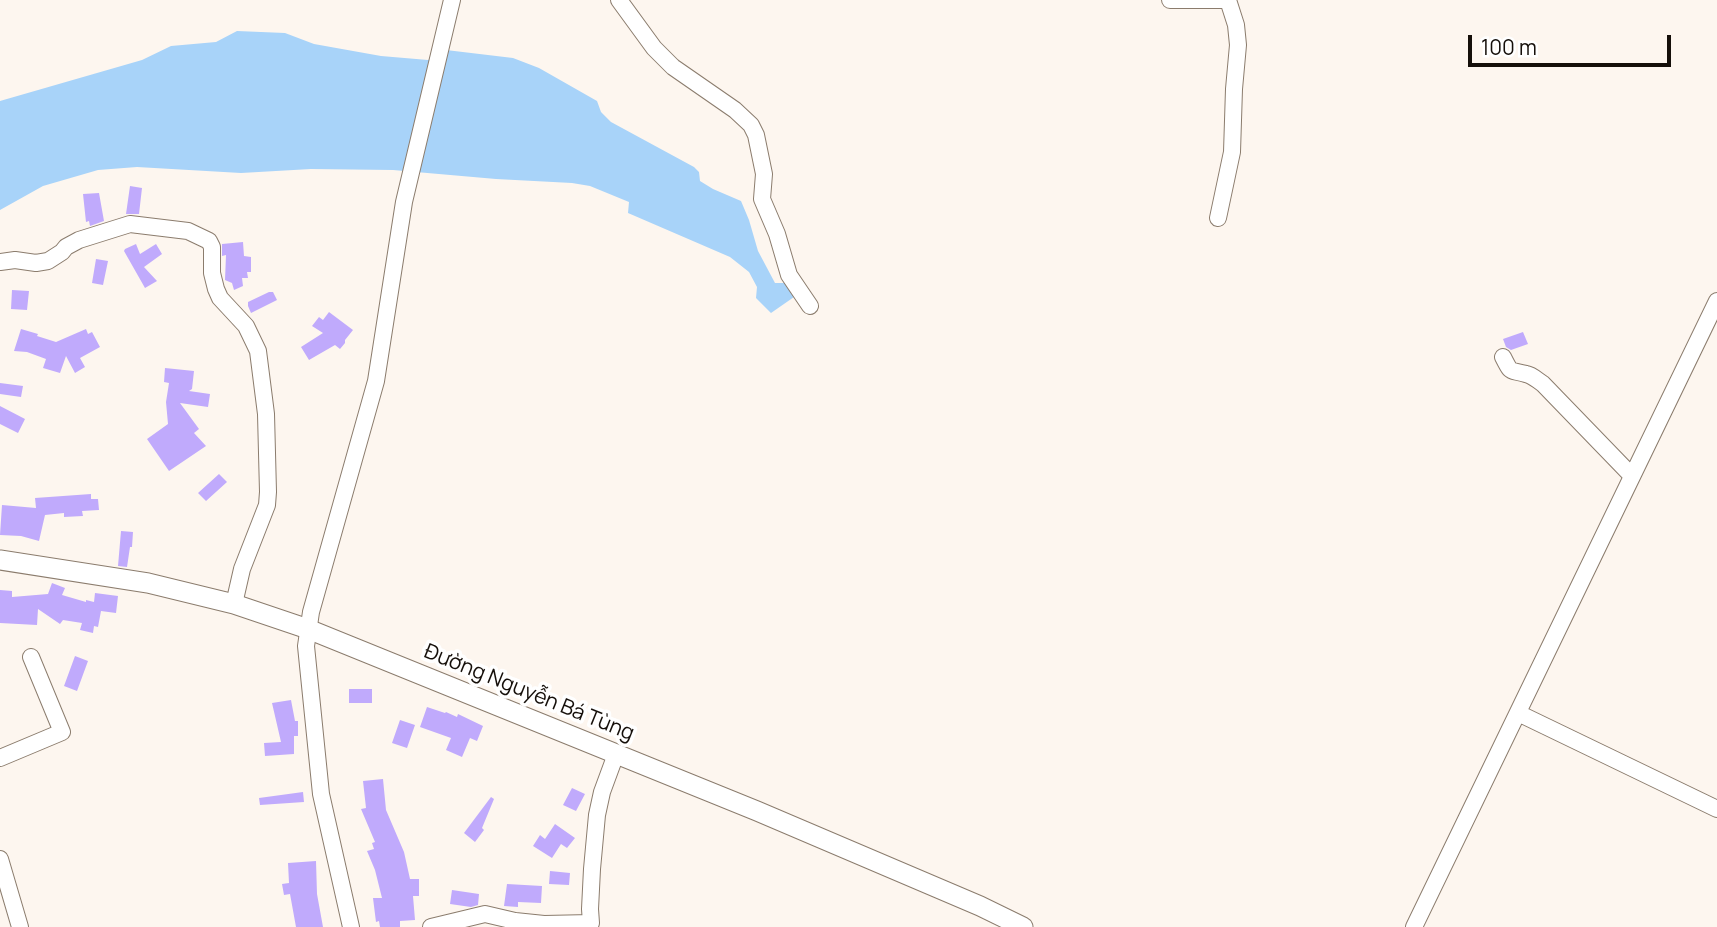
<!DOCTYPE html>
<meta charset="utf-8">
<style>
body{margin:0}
#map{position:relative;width:1717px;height:927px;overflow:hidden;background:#fdf6ef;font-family:Manrope,sans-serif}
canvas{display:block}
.scale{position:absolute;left:1468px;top:35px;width:203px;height:32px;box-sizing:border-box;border:4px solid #150f0a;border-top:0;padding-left:9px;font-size:21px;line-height:24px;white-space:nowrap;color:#150f0a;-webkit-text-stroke:5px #fff;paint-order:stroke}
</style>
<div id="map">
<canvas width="1717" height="927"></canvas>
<div class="scale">100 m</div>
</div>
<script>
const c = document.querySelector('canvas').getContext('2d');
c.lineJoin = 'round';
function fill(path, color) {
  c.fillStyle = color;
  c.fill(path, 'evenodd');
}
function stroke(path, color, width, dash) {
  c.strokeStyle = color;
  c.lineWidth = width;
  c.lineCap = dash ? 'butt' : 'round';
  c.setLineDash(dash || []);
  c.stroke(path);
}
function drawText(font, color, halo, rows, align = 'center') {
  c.font = font + ' Manrope,sans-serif';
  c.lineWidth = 7;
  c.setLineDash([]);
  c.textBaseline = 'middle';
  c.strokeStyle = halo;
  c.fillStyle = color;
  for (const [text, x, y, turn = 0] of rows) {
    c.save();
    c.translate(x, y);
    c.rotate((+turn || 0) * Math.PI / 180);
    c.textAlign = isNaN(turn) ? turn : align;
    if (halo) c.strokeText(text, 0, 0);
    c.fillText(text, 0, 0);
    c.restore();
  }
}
fill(new Path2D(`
 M237,31L285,33L314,44L381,56L428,60L437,56L446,50L513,58L539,68L597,101L601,112L611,122L694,167L699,172L700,181L713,189L741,201L749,220L758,251L775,283H785L794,297L771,313L756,298L757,287L749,272L730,257L628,213L629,202L590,186L572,183L496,179L393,170L311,169L241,173L137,167L98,170L43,186L0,210V101L142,60L171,46L216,42Z`), '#a8d3f9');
fill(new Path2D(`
 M130,186L142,188L139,214H126Z
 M99,193L104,221L90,226L89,221L86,222L83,194Z
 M243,242L244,256L251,257V272H247L248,278H242L243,286L234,290L232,283L225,280L226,255L222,256V244Z
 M136,244L140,254L156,244L162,254L144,267L157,281L145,288L124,251L125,249Z
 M96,259L108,261L103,285L92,283Z
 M12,290L29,291L27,310L11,309Z
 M269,292H273L277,300L251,313L248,306V302Z
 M329,312L353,330L345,340V343L340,349L335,345L309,360L301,347L323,333L312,326L319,317L323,320Z
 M21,329L38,334L37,336L56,342L86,329L88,334L92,332L100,347L80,358L85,367L75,373L66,356L60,373L43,368L46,359L27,352L14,351Z
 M1523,332L1528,344L1511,350L1506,347L1503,339Z
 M165,368L194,371L192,389L189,391L210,394L208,407L180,403L199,429L194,433L206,446L169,471L147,439L168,424L166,402L169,383L164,382Z
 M0,383L23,386L21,397L0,394Z
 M0,406L25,419L18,433L0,424Z
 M219,474L227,482L206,501L198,493Z
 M91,494V499H98L99,510L82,511L83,516L64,517V513L45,515L39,541L21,536L0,535L2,505L36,508L35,498Z
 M121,531L133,532L132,547H130L127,567L118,566Z
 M52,583L65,588L62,595L86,602V600L94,602L95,593L118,596L116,613L101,611L98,627L94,626L93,633L80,630L82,623L63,620L60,624L38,609L37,625L0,623V590L12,591V597L48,594Z
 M75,656L88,661L77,691L64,686Z
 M349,689H372V703H349Z
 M291,700L295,721H298V736H294V754L265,756L264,743L281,742L272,703Z
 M427,707L445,713L446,712L457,717L458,714L483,726L477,741L470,738L462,757L446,750L451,738L420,727Z
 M400,720L415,725L407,748L392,743Z
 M383,779L386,810L404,852L410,879H419V896H413L415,920L400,921V927H380L379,921L376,922L373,898H382L375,870L367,851L374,849L372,843L375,842L361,809L366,808L363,781Z
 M572,788L585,794L576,811L563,805Z
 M303,792L304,802L260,805L259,798Z
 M491,797L494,799L482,828L484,830L475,842L464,833Z
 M555,824L575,838L567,848L561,844L552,858L533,846L540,835L545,839Z
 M316,861L317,894L323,927H296L290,894L284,895L282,884L289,883L288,863Z
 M550,871L570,873L569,885L549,884Z
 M507,884L542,886L541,903L518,902V907L504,906Z
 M452,890L479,894L478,905L471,907L450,904Z`), '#c0aafc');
const minor = new Path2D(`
 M619,0L654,48L673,67L735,110L751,125L756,135L764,174L762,199L777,234L789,275L810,306
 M1170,0H1228L1236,25L1238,45L1234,89L1232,152L1218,218
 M0,262L15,260L36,263L48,261L62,252L66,247L79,240L130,224L188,231L209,241L212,247V273L216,289L220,298L246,326L258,351L266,414L268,492L267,505L242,569L234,604
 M1503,357C1512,375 1509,369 1526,374C1532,375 1537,380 1543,384L1632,476
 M1518,713L1717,809
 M0,758L62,732L31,657
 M0,859L20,927
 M351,927L321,794L306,646L311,612L376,381L404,202L452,0
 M431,927L485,914L515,921L544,924L591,923L590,909L592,869L597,815L602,792L616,754
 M1414,927L1717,301`);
const major = new Path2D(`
 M0,560L148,583L234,604L308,629L757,811L980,906L1023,927`);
stroke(minor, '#8b7c6d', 18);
stroke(major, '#8b7c6d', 21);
stroke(minor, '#fff', 16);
stroke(major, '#fff', 19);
drawText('21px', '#150f0a', '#fff', [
 ["Đường Nguyễn Bá Tùng",529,693,22]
]);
</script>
